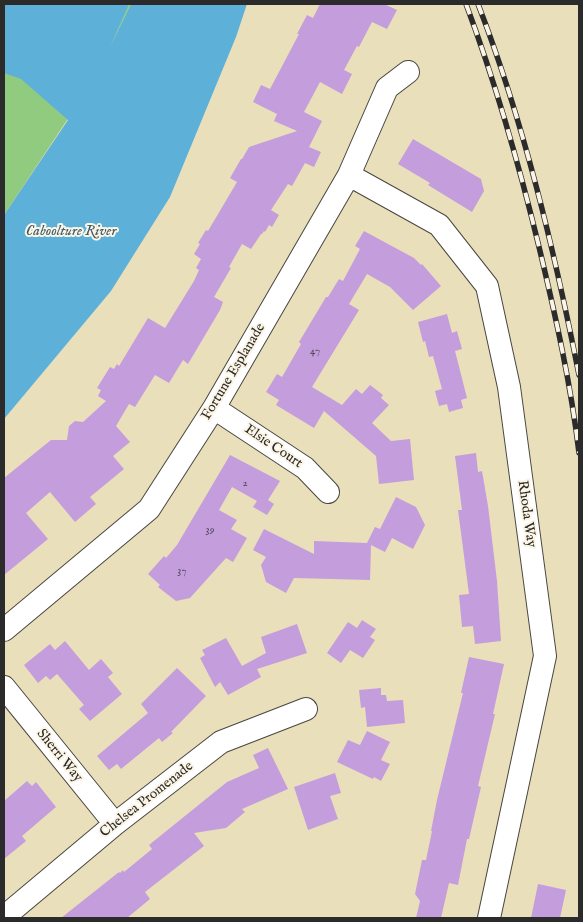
<!DOCTYPE html>
<style>
body{margin:0}
#map{position:relative;width:583px;height:922px;overflow:hidden;background:#eadfbb;font-family:"IM FELL English",serif}
canvas{display:block}
.frame{position:absolute;inset:0;border:5px solid #2b2b2b;pointer-events:none}
</style>
<div id="map">
<canvas width="583" height="922"></canvas>
<div class="frame"></div>
</div>
<script>
const c = document.querySelector('canvas').getContext('2d');
c.lineJoin = 'round';
function fill(path, color) {
  c.fillStyle = color;
  c.fill(path, 'evenodd');
}
function stroke(path, color, width, dash) {
  c.strokeStyle = color;
  c.lineWidth = width;
  c.lineCap = dash ? 'butt' : 'round';
  c.setLineDash(dash || []);
  c.stroke(path);
}
function drawText(font, color, halo, rows, align = 'center') {
  c.font = font + ' "IM FELL English",serif';
  c.lineWidth = 4;
  c.setLineDash([]);
  c.textBaseline = 'middle';
  c.strokeStyle = halo;
  c.fillStyle = color;
  for (const [text, x, y, turn = 0] of rows) {
    c.save();
    c.translate(x, y);
    c.rotate((+turn || 0) * Math.PI / 180);
    c.textAlign = isNaN(turn) ? turn : align;
    if (halo) c.strokeText(text, 0, 0);
    c.fillText(text, 0, 0);
    c.restore();
  }
}
fill(new Path2D(`
 M4,4H131L95,78L4,215Z`), '#91cb80');
fill(new Path2D(`
 M4,4H129L110,47L131,4H247L236,37L170,197L111,291L4,419V215L68,120L21,79L4,73Z`), '#5db1d9');
fill(new Path2D(`
 M320,4H384L397,10L387,29L372,22L359,47L357,46L344,70L352,74L342,94L320,82L304,112L322,121L309,147L321,152L314,167L305,163L292,186L288,184L271,210L279,215L272,227L269,225L265,232L264,231L262,234H261L251,249L242,244L229,267L231,268L214,297L223,302L220,310L188,364L183,360L169,383L155,375L135,407L129,404L116,426L130,442L113,456L124,469L90,497L96,504L75,522L50,492L26,513L48,539L4,575V478L51,440H67L69,426L75,421L83,422L106,401L98,396L101,390L97,388L110,367L114,369L117,364L119,366L148,318L165,328L194,281L199,270L196,268L201,259L194,254L200,244L198,243L206,230L208,231L237,182L230,178L241,159H242L249,147L297,131L274,121L277,114L253,102L261,85L270,89L299,34H297L307,15L313,18Z
 M413,139L481,179L484,191L472,212L428,185L430,183L398,164Z
 M364,231L414,258L421,265L422,264L441,286L413,310L390,287L367,274L349,304L359,310L312,387L342,405L356,389L362,394L370,385L383,395L381,398L389,405L372,423L391,441L410,439L414,480L379,484L376,456L324,411L314,428L276,405L279,400L266,392L277,374L282,377L301,344L299,342L326,297H328L339,279L343,281L360,249L355,246Z
 M447,314L452,333L457,331L462,349L455,351L467,398L461,400L463,408L449,412L447,404L439,406L435,391L442,389L433,356L429,357L425,341L423,342L418,322Z
 M476,453L478,472L482,471L488,506L497,581L501,641L475,644L473,626L462,627L459,595L469,594L458,510H462L455,456Z
 M230,455L280,481L268,500L274,504L267,515L253,507L257,501L232,487L219,510L237,520L231,529L247,538L233,562L226,558L190,598L176,601L158,587L160,585L148,574L164,556L166,558L177,545Z
 M396,497L416,507L425,525L413,549L392,538L385,552L371,545L370,580L294,578L286,593L266,582L261,565L266,557L253,550L264,529L314,554V541L367,543L375,527L380,529Z
 M362,620L376,629L370,637L375,640L363,658L350,650L341,663L327,653L348,622L357,628Z
 M297,624L307,653L257,669L261,677L228,695L220,682L215,687L200,658L205,655L202,650L226,638L242,666L266,653L261,637Z
 M65,641L89,670L101,659L113,673L108,677L122,694L90,721L79,709L84,705L57,674L50,680L46,676L38,683L24,665L50,644L55,650Z
 M469,657L504,664L493,714H495L478,786L481,787L469,839H467L458,885L449,883L441,918H416L420,901L415,894L422,860H426L432,831H431L437,800L463,693H461Z
 M177,668L206,696L171,732L173,733L162,742L159,738L121,769L117,764L109,770L97,756L148,713L141,704Z
 M381,688V695H386L387,701L403,700L405,723L367,727L365,707L361,708L359,690Z
 M367,731L390,742L381,760L390,764L381,781L374,777L373,779L337,762L348,740L360,745Z
 M268,748L288,789L242,809L245,812L226,828L194,833L204,846L145,892L150,899L127,918H61L119,872L120,873L123,870L124,872L152,849L149,845L227,782L259,768L253,755Z
 M335,773L341,793L330,796L338,819L308,830L294,787Z
 M27,781L32,786L36,782L56,807L22,836L26,841L4,859V801Z
 M538,884L566,890L560,918H531Z`), '#c49ddc');
const minor = new Path2D(`
 M349,175L439,225L487,286L509,387L545,656L489,918
 M214,408L305,468L328,492
 M4,630L149,509L214,408L349,175L387,88L408,72
 M4,687L115,824
 M4,917L115,824L221,742L306,709`);
stroke(minor, '#484641', 24);
stroke(minor, '#fff', 22);
const rail = new Path2D(`
 M466,4C496,84 520,168 540,251C556,318 571,385 579,453
 M478,4C524,123 554,249 579,375`);
stroke(rail, '#2b2b2b', 5.5);
stroke(rail, '#fcf5e5', 4, [11]);
drawText('11px', '#514857', null, [
 ["47",315,352],
 ["2",245,484],
 ["39",210,531],
 ["37",182,572]
]);
drawText('14px', '#2b2b2b', '#fcf5e5', [
 ["Fortune Esplanade",234,372,-59],
 ["Elsie Court",273,447,34],
 ["Rhoda Way",526,514,82],
 ["Sherri Way",59,756,51],
 ["Chelsea Promenade",147,800,-38]
]);
drawText('italic 15px', '#3c5a68', '#fcf5e5', [
 ["Caboolture River",71,232]
]);
</script>
